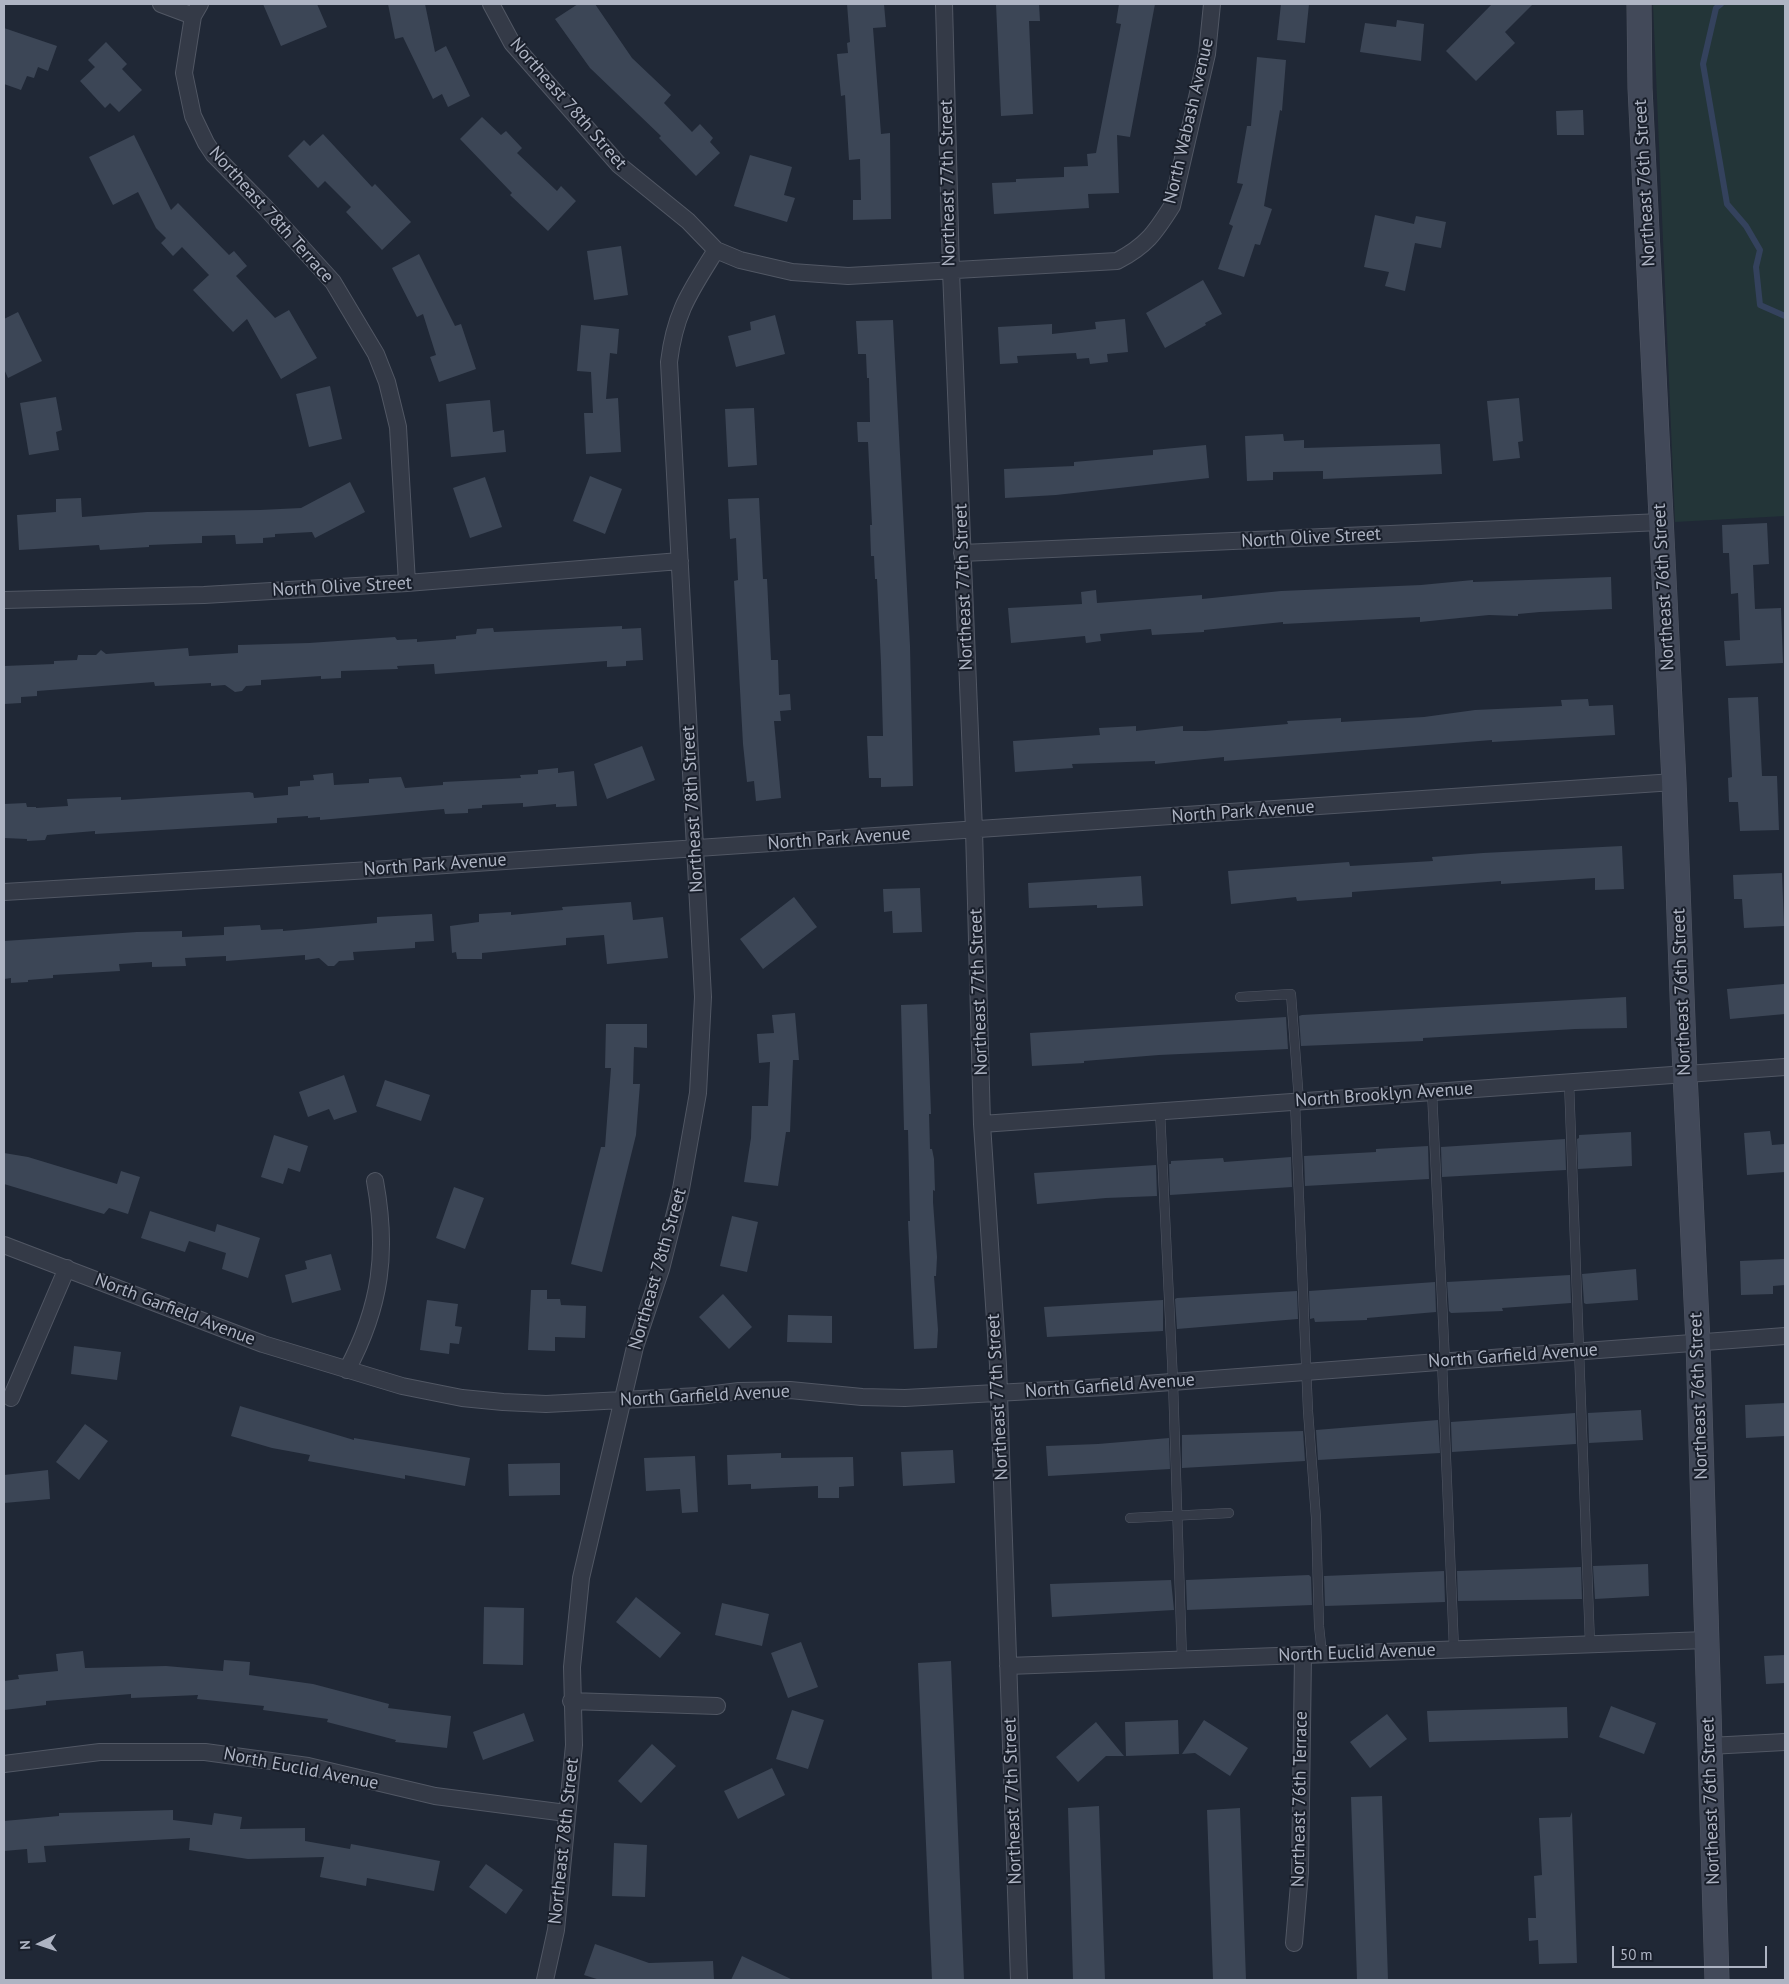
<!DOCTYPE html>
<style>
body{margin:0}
#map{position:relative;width:1789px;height:1984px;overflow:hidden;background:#202836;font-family:"PT Sans",sans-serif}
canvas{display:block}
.frame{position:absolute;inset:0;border:5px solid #aeb4c3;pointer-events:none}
.north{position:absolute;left:15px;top:1919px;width:50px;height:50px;-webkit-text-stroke:4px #191f2b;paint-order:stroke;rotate:266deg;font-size:14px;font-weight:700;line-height:20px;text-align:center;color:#aeb4c3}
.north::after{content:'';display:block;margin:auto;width:18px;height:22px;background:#aeb4c3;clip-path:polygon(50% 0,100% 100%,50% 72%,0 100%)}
.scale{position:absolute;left:1612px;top:1946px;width:155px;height:22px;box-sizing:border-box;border:2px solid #aeb4c3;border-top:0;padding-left:6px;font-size:15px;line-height:18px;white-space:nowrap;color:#aeb4c3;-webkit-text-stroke:4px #191f2b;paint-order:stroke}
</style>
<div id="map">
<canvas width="1789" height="1984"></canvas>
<div class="frame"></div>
<div class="north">N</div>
<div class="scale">50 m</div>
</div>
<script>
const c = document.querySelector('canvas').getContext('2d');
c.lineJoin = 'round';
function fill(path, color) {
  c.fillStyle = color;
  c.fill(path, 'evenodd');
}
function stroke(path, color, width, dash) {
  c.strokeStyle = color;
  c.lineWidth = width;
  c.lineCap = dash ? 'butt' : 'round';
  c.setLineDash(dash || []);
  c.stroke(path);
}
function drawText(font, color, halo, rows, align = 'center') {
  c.font = font + ' "PT Sans",sans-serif';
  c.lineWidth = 4;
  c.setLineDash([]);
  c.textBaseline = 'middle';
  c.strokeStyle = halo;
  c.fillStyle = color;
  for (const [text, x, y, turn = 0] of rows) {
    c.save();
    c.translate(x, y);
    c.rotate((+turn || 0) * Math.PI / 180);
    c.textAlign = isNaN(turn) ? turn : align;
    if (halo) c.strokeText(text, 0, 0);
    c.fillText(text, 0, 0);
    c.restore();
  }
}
fill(new Path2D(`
 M1653,4H1785V516L1675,522Z`), '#233538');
stroke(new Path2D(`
 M1721,4L1716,8L1703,64L1727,204L1746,226L1760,250L1756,267L1760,305L1785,316`), '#34425d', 6);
fill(new Path2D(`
 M263,4H317L327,27L281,46Z
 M388,4H425L435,52L446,46L470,96L448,107L442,94L433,99L403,37L395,39Z
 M578,4H595L632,58L671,95L664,103L692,132L700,124L713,138L710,142L720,153L696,176L659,138L661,136L590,68L555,19Z
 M847,4H884L886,27L873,28L881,134L890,133L891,219L853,220V200H861L860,159L849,160L845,95L841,96L837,54L848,53L847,43L850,42Z
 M996,4H1039L1040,21H1029L1033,114L1001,116Z
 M1119,4H1155L1130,137L1117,135L1119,193L1088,194L1089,208L994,214L992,183L1016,182V179L1064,177V167L1088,166L1087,154L1096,153L1121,24L1116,23Z
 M1281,4H1309L1305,43L1277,40Z
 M1492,4H1533L1505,32L1515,43L1476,81L1446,51Z
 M1397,20L1424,24L1421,61L1360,52L1365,23L1396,27Z
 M4,28L57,46L48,71L38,67L34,78L27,76L21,90L4,84Z
 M106,42L127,64L122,69L142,90L119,112L110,103L105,108L80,81L95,67L88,60Z
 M1257,57L1286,60L1282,111L1280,110L1264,206L1272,209L1260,245L1255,244L1244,277L1218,269L1233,226L1229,224L1243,184L1237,183L1247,126H1251Z
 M1583,110L1584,135H1557L1556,111Z
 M482,117L501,135L506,131L522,148L517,153L557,191L561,186L576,201L548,231L510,195L512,193L460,139Z
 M323,134L372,187L375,184L411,222L382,250L346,212L351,207L325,181L318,188L288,156L304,140L310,146Z
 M134,135L171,210L178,203L229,255L234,251L247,266L236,276L275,318L289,310L317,358L281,379L247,319L233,332L193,290L209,275L182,247L173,256L161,243L166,238L156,228L138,192L113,205L89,157Z
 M750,155L792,167L784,195L795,198L787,222L734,206Z
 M1375,215L1414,224L1416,216L1446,222L1441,248L1415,243L1405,291L1385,286L1389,272L1364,267Z
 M621,246L628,295L594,300L587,251Z
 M419,254L455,326L461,324L476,369L439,382L430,357L436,355L423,314L417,317L392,268Z
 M1203,280L1222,314L1205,323L1206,325L1165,348L1146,313Z
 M18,312L42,361L8,378L4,369V319Z
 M775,315L785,354L736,367L728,336L751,330L750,322Z
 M1125,319L1128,352L1107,354L1108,362L1090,364L1089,358L1077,359L1076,353L1017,356L1018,363L1000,364L998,327L1052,324V334L1096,329L1095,322Z
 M893,320L910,646L913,786L881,787V778H869L867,736H883L881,663L877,579H875L874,556H871L870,525H872L868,442H858L857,422H870L869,378H867L866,354H858L856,321Z
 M581,325L619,329L617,354L610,353L606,399L618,398L621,452L586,454L584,413H593L591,372L577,371Z
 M330,386L342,439L309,447L296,394Z
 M56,397L62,430L56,432L59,450L29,455L20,403Z
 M1519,398L1523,441L1518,442L1520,458L1493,461L1487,401Z
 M490,400L493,432L504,430L506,452L451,457L446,404Z
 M754,408L757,465L728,467L725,409Z
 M1283,434L1284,441L1304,440V448L1440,444L1442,474L1323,479V471L1273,472V480L1247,481L1245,436Z
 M1206,445L1209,478L1056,495L1005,498L1004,469L1074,466V462L1153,455V450Z
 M590,476L622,489L605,534L573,521Z
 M485,477L502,527L470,538L453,488Z
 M350,482L365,512L315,538L312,532L275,534V537L263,538V543L236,544L235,535L202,536V543L149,545V547L100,550L99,545L19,550L17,515L56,512V499L81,498L82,517L147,512L260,510L301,508Z
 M759,498L763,579H767L771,660H778L779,695L790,694L791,710L780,711L781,721H774L781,798L756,801L754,781L747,782L743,744L734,581L738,580L736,538L730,539L728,499Z
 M1767,523L1769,564L1753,565L1755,609L1781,608L1783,663L1726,666L1724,641L1740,640L1738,593L1731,594L1729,553H1723L1722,525Z
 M1611,577L1612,609L1540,612L1518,614V616L1489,615L1420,622V617L1283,624V622L1204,630V632L1152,635L1151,629L1100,634L1101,641L1086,643L1085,636L1011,643L1008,608L1082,604L1081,592L1096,590L1097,603L1202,595V599L1281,591L1421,585L1473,580V582Z
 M622,626V629L641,628L643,660L626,661V666L607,667V661L435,674L434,664L397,666L398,669L341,671V678L321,679V676L261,680V685L246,686L242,691L235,692L225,685L211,686V683L155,686L154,682L37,691V696L21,697V703L4,704V666L54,664V661L77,660L78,655H96L101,650L106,654L188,648L189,656L238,653V645L309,643L395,637L397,640L417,639V642L456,639V636L476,634L477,629L493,628L494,632Z
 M1758,697L1762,776H1777L1779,830L1740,831L1738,802H1729L1728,778L1732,777L1728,698Z
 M1588,699L1589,706L1613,705L1615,735L1492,742V740L1224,761V757L1155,764V761L1072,764L1073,768L1015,772L1013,741L1100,735L1099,728L1136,726V731L1183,726V731H1205L1288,724L1287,721L1341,718V722L1424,717L1475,710L1562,706L1561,700Z
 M642,746L655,780L607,799L594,764Z
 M558,768V773L574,771L577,806L556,807V804L523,807V803L482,805V808L468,809V813L445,814L444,809L320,820V817L308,818V816L277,818V823L95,834V831L47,835L45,840L27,841V839L4,838V804L26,803L27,807H36V808L68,806L67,799L121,797V800L249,792L253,793L254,798L288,795V787L300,786V781L314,780L313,775L333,773L334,785L369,783V779L401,777L405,788L443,785V782L521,778L520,775L538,774V770Z
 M1622,846L1624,889L1595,890V878L1501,884V881L1352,892V897L1297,901L1296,897L1231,904L1228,871L1349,862L1350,866L1433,861L1432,857L1483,853Z
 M1782,873L1784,926L1744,928L1742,899H1734L1733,875Z
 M1141,876L1143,906L1097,908V905L1029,908L1028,883Z
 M920,888L922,932L893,933L892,911L884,912L883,889Z
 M794,897L817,927L763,969L740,939Z
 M631,902L633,920L663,917L668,958L607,964L604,935L566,938V945L482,953V959H457L456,952L452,953L450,926L479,922V914L511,912V915L563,910L562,907Z
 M432,914L434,941L415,942V948L353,952L354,960L339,961L334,966H328L319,958L305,960V955L226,961V956L185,958L186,966L152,967V962L119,964L120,971L53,975V978L28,980V982L11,983V978L4,979V941L137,932L182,931V937L224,935V927L260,925L261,930L283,929V931L377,923V917Z
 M1784,984L1785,1014L1730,1019L1727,989Z
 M1626,997L1627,1028L1575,1029L1423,1038V1041L1301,1046L1299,1016L1302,1015Z
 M927,1004L931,1114H929L930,1149H932L934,1159L935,1191L933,1190V1202L937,1257L936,1276H934L938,1330L937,1348L914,1349L908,1221H910L908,1130H904L901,1005Z
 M795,1013L799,1060H793L790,1132H786L778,1186L744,1182L751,1138L752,1106H768L770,1062L759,1063L757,1034L774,1033L772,1015Z
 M1286,1017L1288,1049L1159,1055L1084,1061V1063L1032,1066L1030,1033Z
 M606,1024H647V1048L634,1047L633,1084H640L636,1135L602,1272L571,1264L601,1147H605L611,1068H605Z
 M344,1075L357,1112L334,1120L329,1109L308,1117L299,1092Z
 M385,1080L430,1095L421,1121L376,1106Z
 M1770,1131L1772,1145L1785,1144V1172L1747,1175L1744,1133Z
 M1631,1132L1632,1166L1578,1169L1577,1139L1579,1138V1135Z
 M274,1135L308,1146L300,1172L288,1168L283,1184L261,1177Z
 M1565,1139L1566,1170L1442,1177L1441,1147Z
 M1428,1146L1429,1179L1305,1186L1304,1156L1376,1152V1149Z
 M4,1153L28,1157L117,1184L121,1171L140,1177L128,1214L109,1208L104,1214L4,1184Z
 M1291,1157L1292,1187L1170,1195L1169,1164H1171V1161L1223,1158L1224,1162Z
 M1156,1165L1157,1196L1106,1198L1037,1204L1034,1173Z
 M454,1187L484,1198L465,1249L436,1238Z
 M150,1211L215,1232L217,1224L260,1238L248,1278L222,1269L226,1253L189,1241L185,1252L141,1238Z
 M732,1216L758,1222L747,1272L720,1266Z
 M331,1254L341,1290L292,1303L285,1275L307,1269L305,1261Z
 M1785,1259V1285L1773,1286V1294L1741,1295L1740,1261Z
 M1636,1269L1638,1300L1586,1304L1584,1303L1582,1274Z
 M1570,1275L1571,1303L1502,1308L1503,1311L1451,1313L1449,1311L1447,1282Z
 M1435,1282L1436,1312L1367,1318V1320L1315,1322L1314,1318L1310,1319L1309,1291Z
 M531,1290H547V1299H560L561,1305L586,1306L585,1338L555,1337V1351L528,1350Z
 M1297,1291L1298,1319L1177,1329L1175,1299L1177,1298Z
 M723,1294L752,1327L729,1349L699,1317Z
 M427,1300L458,1304L455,1326L462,1327L459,1344L450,1343L449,1354L420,1350Z
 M1163,1300V1331L1047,1337L1044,1307Z
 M788,1315L832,1316V1343L787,1342Z
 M74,1346L121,1352L117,1380L71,1374Z
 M1785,1403V1436L1746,1438L1745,1405Z
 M240,1406L354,1440V1438L470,1458L465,1486L405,1475V1479L308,1461L310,1455L272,1448L231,1436Z
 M1641,1410L1643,1440L1589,1443L1588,1413Z
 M1575,1413L1576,1444L1452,1452L1451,1422Z
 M1438,1420L1440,1453L1318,1460L1316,1430Z
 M85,1424L108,1441L79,1480L56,1462Z
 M1303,1431L1305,1461L1182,1468V1435Z
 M1169,1438L1170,1469L1048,1476L1046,1446L1098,1444Z
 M953,1450L955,1483L903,1486L901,1452Z
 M781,1453V1458L853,1457L854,1486L839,1487V1498H818V1486L751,1489V1484L728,1485L727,1455Z
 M695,1456L698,1512L682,1513L680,1489L646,1491L644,1458Z
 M560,1463V1495L509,1496L508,1464Z
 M48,1470L50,1499L4,1503V1475Z
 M1648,1564L1649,1596L1595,1599L1593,1566Z
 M1581,1567L1582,1599L1458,1601L1457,1571Z
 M1444,1571L1445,1602L1325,1606L1324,1576Z
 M1309,1575L1311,1577L1312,1605L1187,1610L1186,1580Z
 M1171,1580L1174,1610L1052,1617L1050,1584Z
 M636,1597L681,1633L660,1658L616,1622Z
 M722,1603L769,1614L762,1646L715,1635Z
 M484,1607L524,1608L523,1665L483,1664Z
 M801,1642L818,1687L788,1698L771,1653Z
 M83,1651L85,1668L166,1666L223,1671L224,1660L250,1662L249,1675L313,1684L389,1704L388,1708L451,1716L447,1748L395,1742L396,1740L327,1722L328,1719L263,1710L264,1706L197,1699L198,1695L131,1698V1694L46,1701V1705L4,1710V1681L19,1679L18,1675L58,1671L56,1654Z
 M1785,1655V1683L1766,1684L1764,1656Z
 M951,1661L964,1980H932L918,1663Z
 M1611,1706L1656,1723L1644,1754L1599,1737Z
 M1567,1707L1568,1738L1429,1742L1427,1711Z
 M792,1710L824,1720L808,1769L776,1759Z
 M524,1713L534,1741L483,1760L473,1732Z
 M1387,1714L1407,1739L1370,1768L1350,1742Z
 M1178,1720L1179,1754L1126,1756L1125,1722Z
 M1204,1720L1248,1748L1230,1776L1195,1753L1182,1754Z
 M1096,1722L1124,1756H1106L1078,1782L1056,1757Z
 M652,1744L676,1766L641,1803L618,1781Z
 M772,1768L785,1795L738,1819L724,1791Z
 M1382,1796L1388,1980H1357L1351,1797Z
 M1099,1806L1105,1980H1073L1068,1808Z
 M1240,1808L1246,1980H1213L1207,1810Z
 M173,1810V1820L212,1825L214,1813L242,1817L240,1829L305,1828V1841L350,1849L351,1844L440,1861L434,1891L367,1878L366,1886L320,1877L324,1857L248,1859L189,1850L190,1838L44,1846L46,1862L28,1863L27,1849L4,1851V1821L59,1816V1813Z
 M1572,1812L1577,1963L1539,1964L1538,1940L1529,1941L1528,1918H1536L1534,1876L1542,1875L1539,1818L1570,1817Z
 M614,1843L647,1845L645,1897L612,1896Z
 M486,1864L523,1890L506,1914L469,1887Z
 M595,1944L649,1963L713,1961L714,1980H600L584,1975Z
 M742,1956L793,1980H731Z`), '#3c4656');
const lane = new Path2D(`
 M1240,997L1291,994L1299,1101
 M1569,1082L1590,1644
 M1432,1092L1445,1362
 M1295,1102L1308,1411L1316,1518L1319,1626L1322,1654
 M1160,1111L1173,1382L1182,1659
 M1442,1362L1454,1649
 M1130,1518L1229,1513`);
const street = new Path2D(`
 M161,4L193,16
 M200,4L193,16L184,73L193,116L206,143L214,155L264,206L333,282L376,354L387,382L398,427L407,583
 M491,4L512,43L619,165L688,221L716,250L740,260L792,272L848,276L1117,261C1146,246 1155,233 1172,206L1207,54L1212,4
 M944,4L951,271L974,830L982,1124L998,1365L1019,1980
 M962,553L1661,522
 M4,600L204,595L407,583L680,561
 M4,892L387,869L1674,782
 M982,1124L1785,1067
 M4,1245L263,1344L402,1386L462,1398L503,1402L546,1404L699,1396L739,1391L790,1390L862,1397L905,1398L1105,1387L1785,1336
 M347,1370C381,1306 388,1252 375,1181
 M11,1398L67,1268
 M1008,1666L1706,1640
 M571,1701L717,1706
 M1709,1746L1785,1742
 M4,1764L100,1752H205L308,1766L435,1796L566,1813
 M1294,1943L1300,1872L1303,1655
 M545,1980L556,1930L574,1745L572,1667L581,1578L635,1347L661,1269L681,1189L698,1093L703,997L669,362C675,312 690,292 716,250`);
const secondary = new Path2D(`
 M1639,4L1640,88L1674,782L1685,1074L1698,1342L1717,1980`);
stroke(lane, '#515764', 10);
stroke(street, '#515764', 18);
stroke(secondary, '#515764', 25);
stroke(lane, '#343a47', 9);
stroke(street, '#343a47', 16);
stroke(secondary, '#424959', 24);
drawText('18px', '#aeb4c3', '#191f2b', [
 ["Northeast 78th Street",568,104,49],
 ["North Wabash Avenue",1189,121,-77],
 ["Northeast 77th Street",948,183,-91],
 ["Northeast 76th Street",1645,183,-93],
 ["Northeast 78th Terrace",271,215,48],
 ["North Olive Street",1311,538,-3],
 ["North Olive Street",342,587,-3],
 ["Northeast 77th Street",964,587,-92],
 ["Northeast 76th Street",1664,587,-93],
 ["Northeast 78th Street",693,809,-93],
 ["North Park Avenue",1243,812,-4],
 ["North Park Avenue",839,839,-4],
 ["North Park Avenue",435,865,-4],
 ["Northeast 77th Street",979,992,-92],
 ["Northeast 76th Street",1682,992,-92],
 ["North Brooklyn Avenue",1384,1095,-4],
 ["Northeast 78th Street",658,1269,-74],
 ["North Garfield Avenue",175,1310,21],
 ["North Garfield Avenue",1513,1356,-4],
 ["North Garfield Avenue",1110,1386,-4],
 ["North Garfield Avenue",705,1396,-3],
 ["Northeast 76th Street",1699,1396,-92],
 ["Northeast 77th Street",998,1397,-93],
 ["North Euclid Avenue",1357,1653,-2],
 ["North Euclid Avenue",301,1769,11],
 ["Northeast 76th Terrace",1300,1799,-89],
 ["Northeast 77th Street",1013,1801,-92],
 ["Northeast 76th Street",1711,1801,-92],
 ["Northeast 78th Street",564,1841,-84]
]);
</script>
